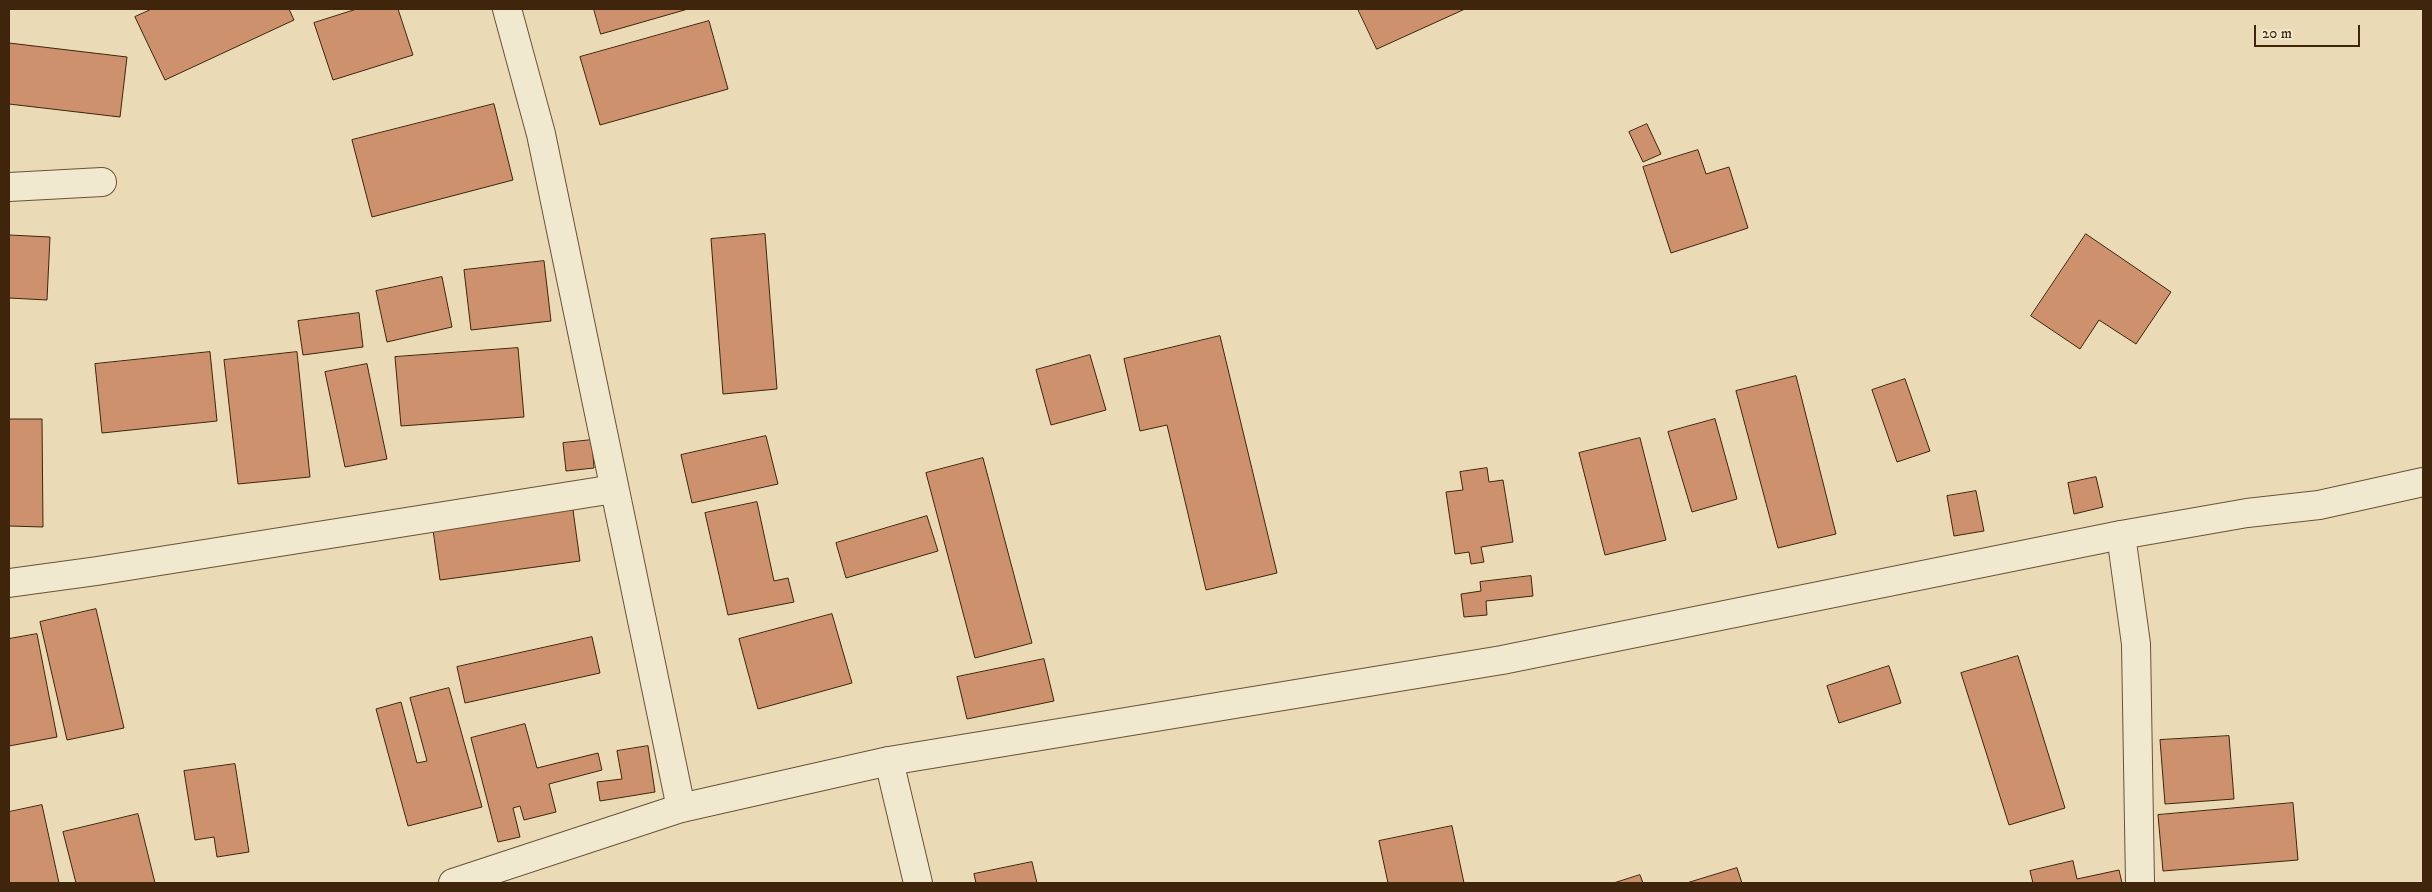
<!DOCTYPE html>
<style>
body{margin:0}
#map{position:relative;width:2432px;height:892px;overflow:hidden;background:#eadbb6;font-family:"IM FELL DW Pica",serif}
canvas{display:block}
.frame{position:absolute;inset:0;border:10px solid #3e250b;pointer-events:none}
.scale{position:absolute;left:2254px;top:25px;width:106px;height:22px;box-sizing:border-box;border:2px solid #3e250b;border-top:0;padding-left:6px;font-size:15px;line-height:18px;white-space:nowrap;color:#3e250b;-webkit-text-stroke:4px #f1e8d0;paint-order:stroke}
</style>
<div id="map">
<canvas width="2432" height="892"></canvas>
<div class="frame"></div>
<div class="scale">20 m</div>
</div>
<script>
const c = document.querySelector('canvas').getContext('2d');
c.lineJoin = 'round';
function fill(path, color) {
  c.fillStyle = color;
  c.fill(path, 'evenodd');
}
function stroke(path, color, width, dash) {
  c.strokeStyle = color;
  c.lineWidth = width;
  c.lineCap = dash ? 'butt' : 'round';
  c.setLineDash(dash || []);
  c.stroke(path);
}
const building = new Path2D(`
 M152,9H289L294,20L165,80L135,17Z
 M357,9H398L413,55L333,80L314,23Z
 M594,9H688L601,34Z
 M1358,9H1465L1377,49Z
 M709,21L728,89L600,125L580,57Z
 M9,43L127,57L120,117L9,104Z
 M494,104L513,180L372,217L352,140Z
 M1647,124L1661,154L1643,162L1629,132Z
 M1698,150L1706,174L1729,167L1748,228L1671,253L1643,167Z
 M765,234L777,389L723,394L711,239Z
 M2086,234L2171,292L2136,344L2099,320L2080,349L2031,316Z
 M9,235L50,237L47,300L9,298Z
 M544,261L551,321L471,330L464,270Z
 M442,277L452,327L387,342L376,291Z
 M359,313L363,347L303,355L298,321Z
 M1220,336L1277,573L1206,590L1167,425L1140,431L1124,359Z
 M518,348L524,417L401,426L395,357Z
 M210,352L217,421L102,433L95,364Z
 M297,352L310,477L238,484L224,360Z
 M1090,355L1106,410L1051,425L1036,370Z
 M367,364L387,459L345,467L325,372Z
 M1796,376L1836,534L1778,548L1736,391Z
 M1905,379L1930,451L1897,462L1872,390Z
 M9,419H42L43,527L9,526Z
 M1715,419L1737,499L1692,512L1668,432Z
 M766,436L778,484L692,503L681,455Z
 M1640,438L1666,540L1605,555L1579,453Z
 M592,440L594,468L566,471L563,443Z
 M983,458L1032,643L975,658L926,473Z
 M1487,468L1489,482L1503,480L1513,542L1481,547L1484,562L1471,564L1469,552L1455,554L1446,492L1463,490L1460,472Z
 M2096,477L2103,507L2074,514L2068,483Z
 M1976,491L1984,531L1954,536L1947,496Z
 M757,502L774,581L788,578L794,602L728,615L705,513Z
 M573,510L580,561L440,580L433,530Z
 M927,516L938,551L846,578L836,543Z
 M1531,576L1533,596L1486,601L1487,615L1464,617L1461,594L1481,591L1480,582Z
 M96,609L124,728L67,740L40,622Z
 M832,614L852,683L758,709L739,639Z
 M37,634L57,737L9,746V639Z
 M592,637L600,673L465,703L457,667Z
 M2018,656L2065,808L2009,825L1961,673Z
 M1044,659L1054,701L967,719L957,677Z
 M1889,666L1901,703L1839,723L1827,686Z
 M449,688L482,807L408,826L376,709L401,702L417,763L427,761L410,698Z
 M525,724L537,768L598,753L602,770L549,784L556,812L524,820L520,806L513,808L520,837L498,842L471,738Z
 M2229,736L2234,799L2165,804L2160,740Z
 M648,746L655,792L600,801L597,782L622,779L617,751Z
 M235,764L249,852L217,857L214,837L195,840L184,771Z
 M2293,803L2298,860L2163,871L2158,815Z
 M42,805L59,883H9V812Z
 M138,814L155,883H76L63,832Z
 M1452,826L1464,883H1388L1379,841Z
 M2073,861L2077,879L2119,870L2122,883H2033L2030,871Z
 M1032,862L1037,883H976L974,874Z
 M1737,868L1742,883H1687Z
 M1640,875L1643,883H1614Z`);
fill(building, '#cd916d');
stroke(building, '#3e250b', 1);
const minor = new Path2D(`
 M507,9L541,134L681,808
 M9,187L102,182
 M2121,535L2136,644L2140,883
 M9,583L97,571L614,489
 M889,761L918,883`);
const tertiary = new Path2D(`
 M453,883L681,808L889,761L1502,660L2121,535L2247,513L2319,505L2423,482`);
stroke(minor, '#695236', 30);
stroke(tertiary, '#695236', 30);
stroke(minor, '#f1e8d0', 28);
stroke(tertiary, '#f1e8d0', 28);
</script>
